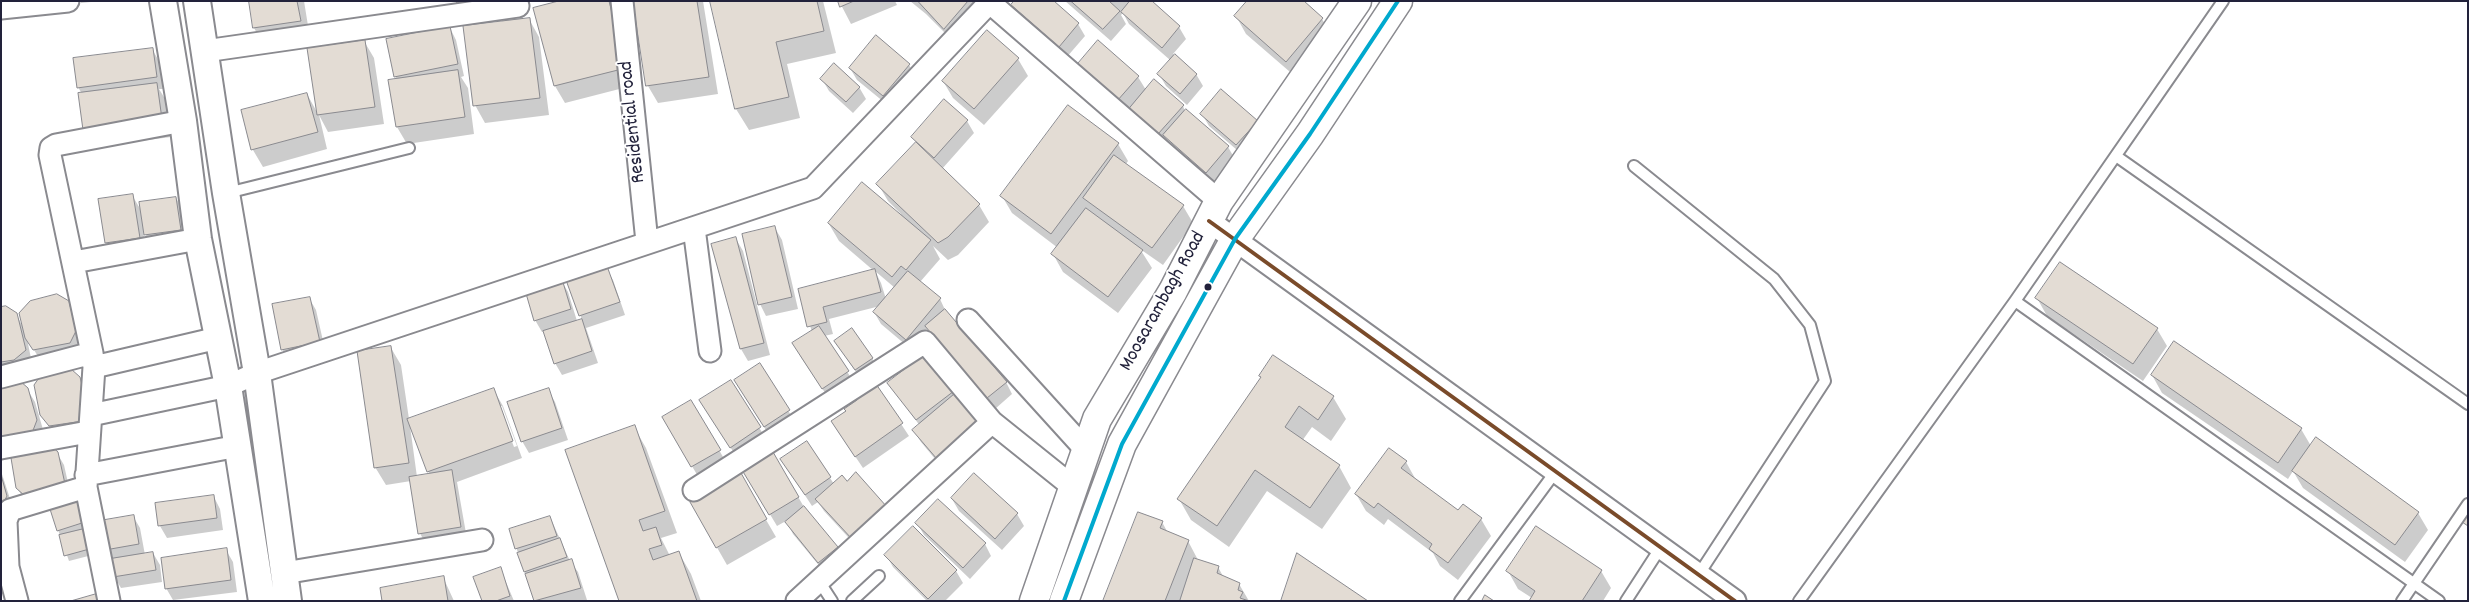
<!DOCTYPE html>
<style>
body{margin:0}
#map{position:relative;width:2469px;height:602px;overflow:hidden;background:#fff;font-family:Dekko,sans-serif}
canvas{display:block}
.frame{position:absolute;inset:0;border:2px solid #22223b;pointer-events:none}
</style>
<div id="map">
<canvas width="2469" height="602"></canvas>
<div class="frame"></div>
</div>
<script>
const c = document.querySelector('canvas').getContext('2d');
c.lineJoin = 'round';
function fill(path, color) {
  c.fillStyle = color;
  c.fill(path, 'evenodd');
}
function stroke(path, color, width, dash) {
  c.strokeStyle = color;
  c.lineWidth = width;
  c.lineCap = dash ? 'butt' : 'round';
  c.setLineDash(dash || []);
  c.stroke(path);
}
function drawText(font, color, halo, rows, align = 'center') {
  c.font = font + ' Dekko,sans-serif';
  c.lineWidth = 4;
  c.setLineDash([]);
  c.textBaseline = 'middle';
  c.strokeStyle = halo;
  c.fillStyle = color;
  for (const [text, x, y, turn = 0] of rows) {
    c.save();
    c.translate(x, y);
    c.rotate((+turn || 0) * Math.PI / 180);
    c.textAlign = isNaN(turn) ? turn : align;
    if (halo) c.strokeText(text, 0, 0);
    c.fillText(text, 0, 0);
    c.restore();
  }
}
fill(new Path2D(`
 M81,1H101L81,3Z
 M250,1H304L310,38L264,45L254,28Z
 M521,1L523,20L529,19L539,37L549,115L485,123L475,105L502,20L468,24L458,7Z
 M564,1H611L615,8L635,85L565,103L555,86L535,9Z
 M634,1H703L718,94L658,103L648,86Z
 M711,1H823L836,53L787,64L800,118L749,130L736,109Z
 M839,1H895L897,5L851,24Z
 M910,1H975L979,8L952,40L926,14Z
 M1052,1L1078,24L1085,36L1066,58L1019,17L1012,5Z
 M1065,1H1150L1179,27L1186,39L1173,54L1196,74L1203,86L1187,105L1166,86L1159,74L1170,60L1129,24L1123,13L1121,15L1126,24L1111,41Z
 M1302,1L1322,19L1332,36L1297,78L1246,34L1236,16Z
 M450,28L456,40L464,76L461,77L468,88L474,134L407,144L397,127V80L395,76Z
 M876,36L909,65L916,77L890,107L857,80L850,68Z
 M364,41L374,58L384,124L328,132L319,115L327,149L263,167L253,150L242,111L307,94L318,114Z
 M152,49L159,61L163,89H159L167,102L171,137L94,147L82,94L78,87Z
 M1018,59L1028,76L984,125L953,98L943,81Z
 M1138,77L1146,90L1183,106L1185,111L1228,147L1235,159L1213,184L1168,142L1166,145L1137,121L1129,107L1125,112L1085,78Z
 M822,79L859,87L866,99L853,113L829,91Z
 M1202,114L1257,122L1244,156L1209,126Z
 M967,121L974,133L942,169L979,205L989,222L958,255L948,260L933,246L940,259L920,282L940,299L946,312L1006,382L1012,394L995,409L930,331L913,351L881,324L874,312L880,306L829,319L833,334L824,336L855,384L830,400L800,356L812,332L799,290L874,271L839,241L829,224L900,216L901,214L888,201L878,184L917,144L913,137ZM875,271L895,288L886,299L881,283Z
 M1118,144L1128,161L1126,164L1183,206L1193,223L1163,265L1140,249L1152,268L1118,313L1063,272L1053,254L1058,248L1012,213L1002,196Z
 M132,195L142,212L176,198L183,210L187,242L153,247L143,230L146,250L113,255L106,243L99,200Z
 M775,228L782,240L798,309L766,316L760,304Z
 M736,239L743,251L770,355L748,361L741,349Z
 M606,268L613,280L625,315L586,328L598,363L562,375L555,363L545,331L542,332L535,320L561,280L568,292L577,321L582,320L568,281Z
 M309,298L316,310L326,354L289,361L282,349Z
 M2037,298L2157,329L2167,346L2143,381L2047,316Z
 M68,302L75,314L83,344L41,361L27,339L32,363L1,375V308L16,314L23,327Z
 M391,348L401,365L409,419L493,389L503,406L522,458L457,482L467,539L426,545L420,533L411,481L386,485L375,467ZM499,406H502L517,446L514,447ZM410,426L428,471L430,475L417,477Z
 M843,353L872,358L879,370L862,381Z
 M925,355L955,396L945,471L921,442L914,431L920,426L889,383Z
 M759,365L796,423L771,438L742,392Z
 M2152,375L2301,429L2311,446L2418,513L2428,530L2405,562L2303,488L2293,471L2288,479L2162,393Z
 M1260,376L1333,397L1346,419L1331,441L1312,427L1302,441L1339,466L1351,488L1322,529L1267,491L1229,547L1191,520L1179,499L1262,378Z
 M79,378L86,390L89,433L57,438L41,415Z
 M730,382L767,440L738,459L708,413Z
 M1,384L27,389L35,402L44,433L1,444Z
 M876,386L909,436L863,468L832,422Z
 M548,390L555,402L568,440L529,453L522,441Z
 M691,402L726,462L699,478L663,417Z
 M634,427L646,448L677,533L661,538L670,556L679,553L691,574L701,601H620Z
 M806,442L834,484L860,550L824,511L818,502L812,506L789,471Z
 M57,453L64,465L71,496L25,500L17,488Z
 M773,454L804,507L837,547L844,559L826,574L793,534L786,521L777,526L744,471Z
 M1406,462L1416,480L1458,512L1481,519L1491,536L1458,580L1440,566L1433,553L1388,519L1384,525L1366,511L1356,494Z
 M1,471L13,508L1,521Z
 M740,475L776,537L727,565L691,502Z
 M974,475L1017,514L1024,526L1002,550L959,511L952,499Z
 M214,497L220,509L223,530L167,538L160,526Z
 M76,499L96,554L69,561L58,530Z
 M133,516L140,528L145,555L153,553L160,565L162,582L121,588L114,576L106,549Z
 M550,517L570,561L578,572L587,600L535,601L510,530Z
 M1162,522L1168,533L1188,541L1198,560L1218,567L1224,578L1239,584L1249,601H1104Z
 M917,523L985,544L991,556L970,579L924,535Z
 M913,527L956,571L963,583L945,601H927L893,567L886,555Z
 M226,550L233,562L237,592L173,600L166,588Z
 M500,568L514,601H483Z
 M1508,571H1601L1611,588L1603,601H1530L1532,598L1518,589Z
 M443,577L454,601H383Z`), '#0003');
const building = new Path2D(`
 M249,1H297L301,21L253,28Z
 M457,1H510L457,7Z
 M559,1H609L626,68L554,86L533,8Z
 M633,1H697L709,77L646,86Z
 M710,1H817L824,31L776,42L789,97L735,109Z
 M838,1H854L840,7Z
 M918,1H968L944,29Z
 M1014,1H1054L1079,23L1059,47L1011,5Z
 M1071,1H1109L1120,11L1103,29Z
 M1130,1H1152L1180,26L1162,48L1121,12Z
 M1247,1H1304L1323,18L1286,62L1234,16Z
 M530,18L540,98L473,106L463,26Z
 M450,26L458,64L394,77L386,39Z
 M987,30L1019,58L974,109L942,81Z
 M876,35L910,64L883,96L849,68Z
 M365,40L375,107L317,115L307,48Z
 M1098,40L1139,76L1117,101L1076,66Z
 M153,48L157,77L77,88L73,58Z
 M1175,54L1197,74L1180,94L1157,74Z
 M834,63L860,87L846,102L820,79Z
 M458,70L465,117L396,127L388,80Z
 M1154,79L1184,105L1158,134L1129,109Z
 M157,83L162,119L83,130L78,93Z
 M1221,89L1258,121L1236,145L1200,114Z
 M307,93L318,132L251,150L241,110Z
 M944,99L968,120L934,158L911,137Z
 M1068,105L1119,143L1051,234L1000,196Z
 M1186,109L1229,146L1206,173L1163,135Z
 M916,142L980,204L948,237L938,243L876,184Z
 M1114,155L1184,205L1152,248L1083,198Z
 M862,182L931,240L906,270L901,266L892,277L828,223Z
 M133,194L140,238L105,243L98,199Z
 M176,197L181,230L144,235L139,202Z
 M1086,208L1143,250L1108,297L1051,254Z
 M775,226L792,297L758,305L742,234Z
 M736,237L764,343L740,349L711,244Z
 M2060,262L2158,328L2133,364L2035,298Z
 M607,266L620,302L579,316L566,280Z
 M875,269L881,292L823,307L827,322L807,327L798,289Z
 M908,271L941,298L906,340L873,312Z
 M562,279L571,309L534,321L525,290Z
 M57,294L69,301L76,331L70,343L33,350L25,338L19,313L30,301Z
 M310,297L320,342L281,350L272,304Z
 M6,306L17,313L26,350L14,360L1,362V307Z
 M945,309L1007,382L987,398L925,326Z
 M582,319L592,351L554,364L543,331Z
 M819,326L849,371L822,389L792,343Z
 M852,328L873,358L855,370L834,341Z
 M2174,341L2302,428L2278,463L2151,375Z
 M391,346L409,463L374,468L357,351Z
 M925,354L954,391L916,420L887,383Z
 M1273,355L1334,396L1318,420L1299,406L1285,427L1340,465L1310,508L1255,470L1217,526L1177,499L1261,377L1259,376Z
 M760,363L790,410L764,427L734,380Z
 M71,369L80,377L88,409L83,421L49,426L40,415L34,385L43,372Z
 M731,380L761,427L730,448L699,400Z
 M20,381L28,388L37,420L32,433L1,437V383Z
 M876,384L903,423L855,457L831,421L846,411L844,409L857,400L856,398Z
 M494,388L513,441L427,472L407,419Z
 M549,388L562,428L521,442L507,402Z
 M957,392L982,421L937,459L912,430Z
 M691,400L721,450L691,467L662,417Z
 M635,425L665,511L639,520L643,531L656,527L662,545L649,549L653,560L679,551L697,601H619L565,450Z
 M2316,437L2419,512L2395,545L2292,471Z
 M807,441L831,477L805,495L780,459Z
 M49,444L58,452L65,484L25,496L16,488L11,458L21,451Z
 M1389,448L1407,461L1401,468L1458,510L1463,504L1482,518L1448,563L1429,549L1432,544L1378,503L1374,508L1355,494Z
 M773,452L799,497L769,515L742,470Z
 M452,470L461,527L418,534L409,477Z
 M856,472L887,507L852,539L815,499L842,475L847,481Z
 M741,473L767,519L716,548L690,502Z
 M974,473L1018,513L995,539L951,498Z
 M1,475L7,496L1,507Z
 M214,495L217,518L158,526L155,503Z
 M77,498L85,522L57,531L49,506Z
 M938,499L986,543L963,568L915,523Z
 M804,506L838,547L818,563L785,522Z
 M1138,512L1163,521L1160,528L1189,540L1165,601H1103Z
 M2468,514V526L2462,522Z
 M134,515L139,544L105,550L99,521Z
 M550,516L557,536L515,549L509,529Z
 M913,526L957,570L928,599L884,555Z
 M1536,526L1602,570L1582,601H1529L1535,591L1506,571Z
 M88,528L93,548L64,556L59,535Z
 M560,538L567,557L524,572L517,553Z
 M227,548L231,580L165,589L161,558Z
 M153,552L156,570L113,577L110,559Z
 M1297,553L1368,601H1281Z
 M1194,558L1219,566L1217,573L1240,583L1238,590L1243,592L1240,598L1249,601H1180Z
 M572,559L581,588L534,601L525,574Z
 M501,567L510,596L496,601H482L473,577Z
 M444,576L448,601H382L380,588Z
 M100,593L102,601H71Z
 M1485,595L1494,601H1482Z`);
fill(building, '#e3dcd4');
stroke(building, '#8a8a8f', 1);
const service = new Path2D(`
 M2116,156L2468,404
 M1634,166L1774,279L1810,325L1825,381L1699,574
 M227,193L409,148
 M2015,301L2439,601
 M819,581L832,601
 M852,601L879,576
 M1460,601L1556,471
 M1626,601L1661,547
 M1799,601L2015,301L2223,1
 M2402,601L2468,504`);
const minor = new Path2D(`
 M622,1L647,242
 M988,1L1219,201
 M1,8L68,1
 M205,51L518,6
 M1209,221L1735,601
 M694,228L710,351
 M74,262L198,239
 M968,320L1086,450
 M94,367L218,338
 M1,377L92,353
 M91,415L228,386L257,373L813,188L991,1
 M1,448L88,432
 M86,475L238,446
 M694,490L925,342L992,422L1073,487
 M284,573L482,540
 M17,601L8,567L6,521L10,510L86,487
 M109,601L86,487L94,367L92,353L50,155L51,148L56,145L183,121
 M797,601L992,422`);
const tertiary = new Path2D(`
 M163,1L183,121L198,239L228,386L262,601
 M197,1L226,193L257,373L288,601`);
const primary = new Path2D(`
 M1034,601L1097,419L1173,291L1219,201L1357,1
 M1064,601L1122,444L1235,239L1310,134L1398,1`);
stroke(service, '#8a8a8f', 14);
stroke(minor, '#8a8a8f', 25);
stroke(tertiary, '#8a8a8f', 30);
stroke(primary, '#8a8a8f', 31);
stroke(service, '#fff', 10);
stroke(minor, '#fff', 21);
stroke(tertiary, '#fff', 26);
stroke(primary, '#fff', 28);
stroke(new Path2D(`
 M1209,221L1735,601`), '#7a4b2a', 4);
stroke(new Path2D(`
 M1064,601L1122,444L1235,239L1310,134L1398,1`), '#00a9ce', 4);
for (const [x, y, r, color] of [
 [1208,287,4.5,"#22223b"]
]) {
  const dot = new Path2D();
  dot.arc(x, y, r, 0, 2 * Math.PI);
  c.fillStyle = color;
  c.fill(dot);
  stroke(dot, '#fff', 2);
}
drawText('20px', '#22223b', '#fff', [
 ["Residential road",634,122,-96],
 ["Moosarambagh Road",1164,302,-61]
]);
</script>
